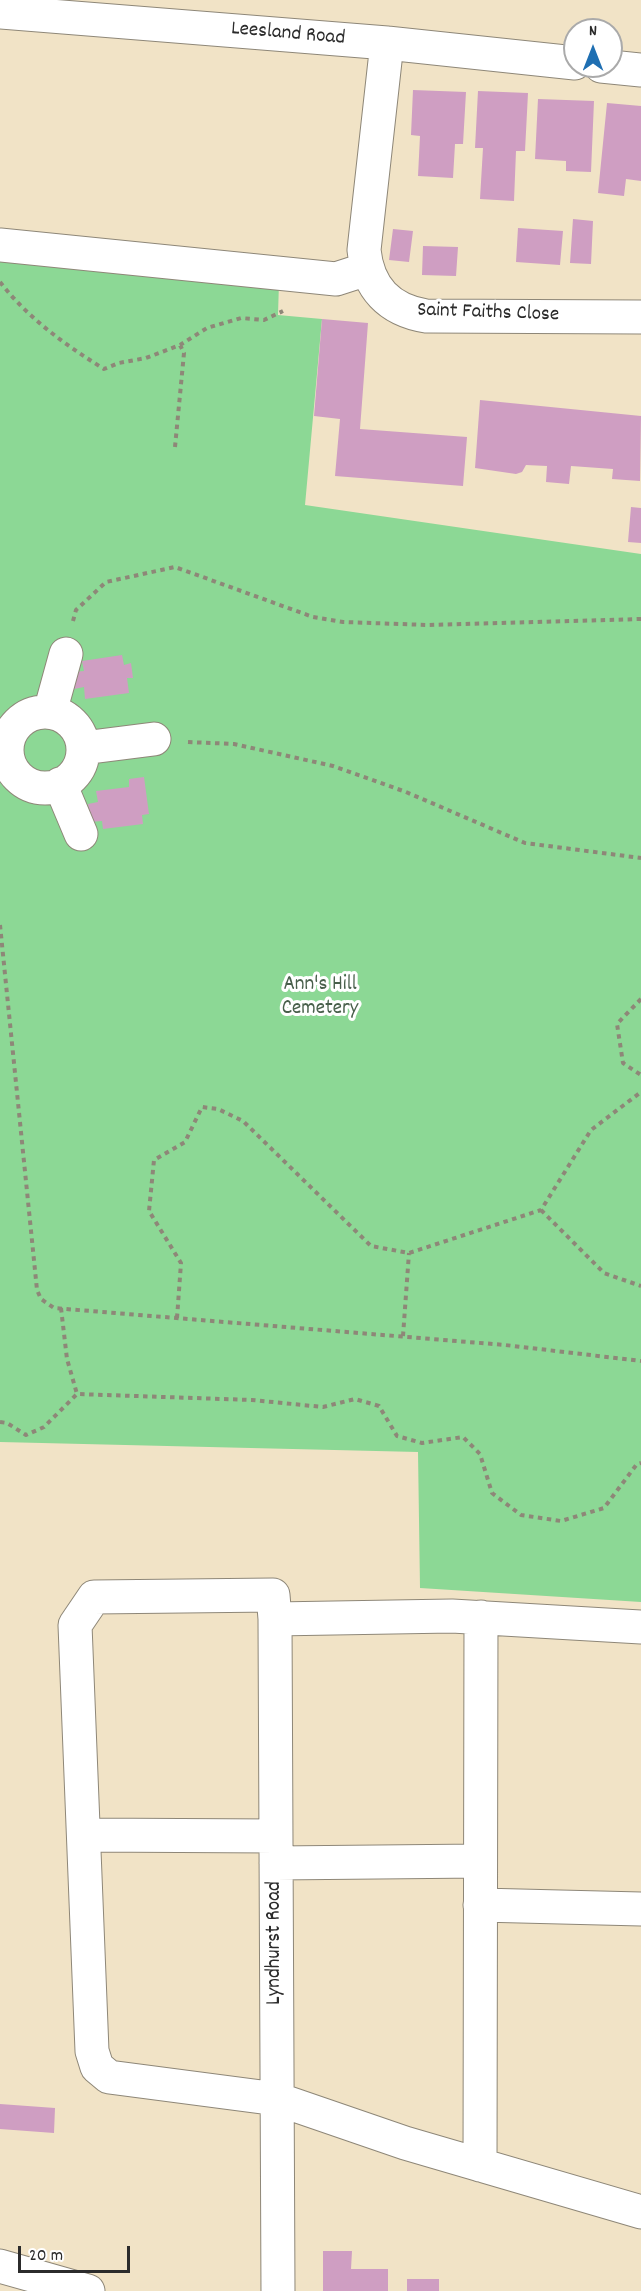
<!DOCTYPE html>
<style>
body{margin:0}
#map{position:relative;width:641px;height:2291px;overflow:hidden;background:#f1e3c6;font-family:Dekko,sans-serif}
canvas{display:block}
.north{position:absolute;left:563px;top:18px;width:60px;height:60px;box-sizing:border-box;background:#fff;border:2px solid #aaa;border-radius:50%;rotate:0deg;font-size:16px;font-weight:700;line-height:24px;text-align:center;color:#2b2b2b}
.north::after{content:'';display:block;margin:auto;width:21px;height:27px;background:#1f6fb2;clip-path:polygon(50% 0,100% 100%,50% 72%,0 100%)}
.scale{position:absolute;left:18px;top:2246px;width:112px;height:27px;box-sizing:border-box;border:3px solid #2b2b2b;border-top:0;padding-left:8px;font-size:18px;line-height:21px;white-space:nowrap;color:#2b2b2b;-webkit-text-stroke:4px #fff;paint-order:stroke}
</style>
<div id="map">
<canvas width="641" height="2291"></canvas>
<div class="north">N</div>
<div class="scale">20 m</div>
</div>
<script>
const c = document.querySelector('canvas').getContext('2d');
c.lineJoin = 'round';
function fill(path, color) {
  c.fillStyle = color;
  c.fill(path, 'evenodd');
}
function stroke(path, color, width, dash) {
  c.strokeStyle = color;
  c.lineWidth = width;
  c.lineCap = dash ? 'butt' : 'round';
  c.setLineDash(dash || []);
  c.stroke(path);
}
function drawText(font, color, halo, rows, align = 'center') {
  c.font = font + ' Dekko,sans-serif';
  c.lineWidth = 6;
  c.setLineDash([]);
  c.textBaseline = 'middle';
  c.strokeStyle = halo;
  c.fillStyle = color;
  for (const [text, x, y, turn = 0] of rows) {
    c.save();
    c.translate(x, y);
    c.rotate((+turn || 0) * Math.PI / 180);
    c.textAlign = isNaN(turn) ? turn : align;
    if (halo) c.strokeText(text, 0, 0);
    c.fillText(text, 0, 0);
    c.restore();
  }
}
fill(new Path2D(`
 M0,258L279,282L278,315L322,319L305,505L641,554V1602L420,1588L418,1452L0,1442Z`), '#8cd895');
fill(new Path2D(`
 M413,90L466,92L463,144H455L453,178L418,176L420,136L411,135Z
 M478,91L528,93L525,151H516L514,201L480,199L483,148H475Z
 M538,99L594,101L591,172L566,171V161L535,159Z
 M607,103L641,106V181L626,179L624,196L598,193Z
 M573,219L593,221L591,264L570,263Z
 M518,228L563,231L560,265L516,262Z
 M393,229L413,231L409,262L389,260Z
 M423,246L458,247L456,276L422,275Z
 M322,319L368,323L360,429L467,437L463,486L335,476L340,419L314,416Z
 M480,400L641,416L640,481L612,479L613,469L571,466L569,484L546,482L547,466L526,465L522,472L516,474L475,468Z
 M631,507L641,508V543L628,542Z
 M122,655L124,665L131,663L133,678H127L129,693L85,699L84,687L74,689L72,672L84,671L82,661Z
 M144,777L149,814L142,815L143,824L103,829L102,821L90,822L88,804L98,802L96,791L129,787V779Z
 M0,2104L55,2108L54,2133L0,2129Z
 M323,2251H352L351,2269H388V2291H323Z
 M407,2279H439V2291H407Z`), '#cf9ec2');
const minor = new Path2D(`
 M0,12L387,43L575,63
 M387,43L364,250C368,288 389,310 426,316L641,317
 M601,66L641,70
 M0,245L336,279L367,269
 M50,712L66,654
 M7 750a38 38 0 1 1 76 0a38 38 0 1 1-76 0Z
 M83,748L154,739
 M60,784L81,834
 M275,1619L452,1616L641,1627
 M84,1835L276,1836
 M276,1863L480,1861
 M480,1905L641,1909
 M480,2165L481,1617
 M0,2266L88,2291
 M278,2291L275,1619L273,1595L94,1597L75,1625L92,2051L97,2067L109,2077L277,2099L405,2143L641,2212`);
stroke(minor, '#8e8778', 35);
stroke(new Path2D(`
 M0,282C29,319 64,344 104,369L119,363L146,358L180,345L207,328L241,318L264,320L283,311
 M175,447L184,353L180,345
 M73,621L76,610L106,582L175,567L313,617L343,622L428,625L641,619
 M188,742L234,744L333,766L406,792L525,843L641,858
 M0,925L37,1290L41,1299L54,1308L505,1345L641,1361
 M641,999L617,1024L623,1063L641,1075
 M541,1210L604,1273L641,1286
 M61,1308L67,1359L77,1394
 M177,1318L181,1263L149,1211L154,1160L185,1142L202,1107L218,1109L243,1121L371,1246L409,1253L541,1210L591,1130L641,1092
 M403,1336L409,1253
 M0,1422L7,1423L26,1435L44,1427L77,1394L252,1400L323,1407L355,1399L379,1406L397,1436L422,1443L463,1437L480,1454L492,1493L521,1515L561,1521L604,1508L637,1464L641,1463`), '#8e8778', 4, [4.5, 4.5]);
stroke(minor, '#fff', 33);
drawText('21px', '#2b2b2b', '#fff', [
 ["Leesland Road",288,35,5],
 ["Saint Faiths Close",488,314,2],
 ["Lyndhurst Road",276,1943,-90]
]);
drawText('21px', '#485f4b', '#fff', [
 ["Ann's Hill",320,986],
 ["Cemetery",320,1010]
]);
</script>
